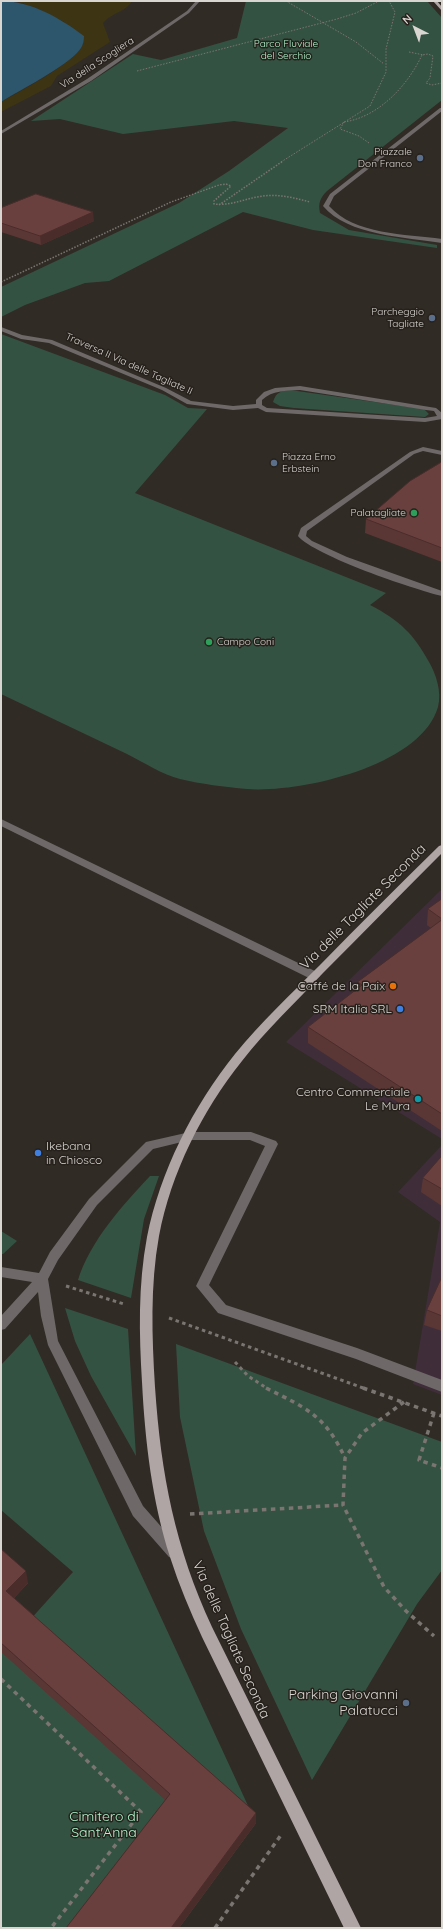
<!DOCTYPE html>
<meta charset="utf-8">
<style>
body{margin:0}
#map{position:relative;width:443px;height:1929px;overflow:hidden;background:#312b26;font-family:Quicksand,sans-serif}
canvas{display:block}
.frame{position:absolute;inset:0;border:2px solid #d9d5d1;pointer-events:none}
.north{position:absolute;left:395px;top:8px;width:40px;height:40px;-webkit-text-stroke:3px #27211c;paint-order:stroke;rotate:318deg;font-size:11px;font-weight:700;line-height:16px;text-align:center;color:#d9d5d1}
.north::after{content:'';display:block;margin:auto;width:14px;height:18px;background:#d9d5d1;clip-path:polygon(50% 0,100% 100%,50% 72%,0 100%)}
</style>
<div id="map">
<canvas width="443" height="1929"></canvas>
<div class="frame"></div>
<div class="north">N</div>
</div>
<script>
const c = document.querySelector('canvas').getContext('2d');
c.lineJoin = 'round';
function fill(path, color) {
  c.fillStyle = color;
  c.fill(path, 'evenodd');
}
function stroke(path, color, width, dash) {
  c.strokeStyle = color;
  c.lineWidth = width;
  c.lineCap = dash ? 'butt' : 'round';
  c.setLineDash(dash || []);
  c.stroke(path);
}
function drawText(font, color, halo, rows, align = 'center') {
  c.font = font + ' Quicksand,sans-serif';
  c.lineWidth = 3;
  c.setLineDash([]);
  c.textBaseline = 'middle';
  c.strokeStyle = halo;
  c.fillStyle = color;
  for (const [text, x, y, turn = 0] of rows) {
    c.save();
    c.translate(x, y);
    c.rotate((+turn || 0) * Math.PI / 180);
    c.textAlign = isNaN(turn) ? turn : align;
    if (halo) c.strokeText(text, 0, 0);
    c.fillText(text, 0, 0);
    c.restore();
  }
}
fill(new Path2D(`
 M442,889V1139L286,1042Z
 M442,1145V1395L413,1384L440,1222L398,1192Z`), '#3f2e39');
fill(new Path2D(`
 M246,1H427L442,18V100L327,191C320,198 318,203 320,213L349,230L437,245V248L313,230L243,212L109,281L85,283L25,305L1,317V287L179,203L229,171L288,128L234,121L123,134L60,119L31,121L133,54L161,60L237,38Z
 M1,334L165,395L188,408L207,409L135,493L386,593L370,605C399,620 414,634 429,662C436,674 442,692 438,707C421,766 301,793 247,789C225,787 201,784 180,779C163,775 143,762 127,754C85,734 43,714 1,694Z
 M290,390L424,409L429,414L425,417L294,408L280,406L273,402C276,392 281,391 290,390Z
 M150,1176H159L144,1219L131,1298L78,1280C90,1241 123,1205 150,1176Z
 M1,1231L17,1241L3,1254H1Z
 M65,1308L128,1329L136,1456L91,1376L75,1341Z
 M30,1334L256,1823L179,1928H1V1559L28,1583L9,1603L29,1621L73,1572L1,1510V1365Z
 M176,1344L442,1442V1570L417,1604L312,1780L241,1629L204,1531L180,1417Z`), '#345242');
fill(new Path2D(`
 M16,1H132C126,12 113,12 103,23L110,42L57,76L51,86L1,112V102C24,89 65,68 81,48L64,22L43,11Z`), '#3c3413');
fill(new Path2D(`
 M1,1C31,1 60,18 84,36C84,43 82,48 77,53C60,70 22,89 1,102Z`), '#2d556c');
stroke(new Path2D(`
 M286,1L356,42L384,64
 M409,52L424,55
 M137,71L337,19L356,13L379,1
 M344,122C379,117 408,85 422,55L428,54L433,56L430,78L426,83L432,85L442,83
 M344,122L340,129L359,136L369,143
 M281,162L370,106L386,72V49L395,12L389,1`), '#7a7570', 1, [1.5, 1.5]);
stroke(new Path2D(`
 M219,205L283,161
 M1,282L171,202L219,185L226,184L231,186L214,201V204C232,206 246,198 263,196C279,194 295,198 310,202`), '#7a7570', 1.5, [1.5, 1.5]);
stroke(new Path2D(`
 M66,1286L124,1304
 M169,1318L366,1389
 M235,1362L248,1376L268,1389`), '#7a7570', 3, [3.5, 3.5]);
stroke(new Path2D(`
 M266,1388C306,1408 325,1415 345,1458
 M363,1388L442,1416
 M404,1402L362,1433L345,1458L343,1505L384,1587L406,1611L434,1636
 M434,1413L419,1460L442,1468
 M190,1514L343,1505
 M1,1679L141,1812L51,1928
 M215,1928L281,1835`), '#7a7570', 3.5, [4.5, 4.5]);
fill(new Path2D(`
 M196,1H200L189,13L91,81L1,134V131L87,79L187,11Z
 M440,108H442V111L334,196L329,206C355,235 405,234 442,239V243C406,237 348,236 323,206L330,194Z
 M1,327L22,335L52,340L166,388L191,401L233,406L256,404V400L264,392L275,388L300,386L436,408L442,413V419L425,422L266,412L258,408L233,410L187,404L162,390L49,343L21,339L1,331ZM300,390L426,410L434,411L437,416L425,418L267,408L262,405V400C273,390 285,391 300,390Z
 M423,447L442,451V455L423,451L414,454L307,531L306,536L312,541L347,557L442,591V596C413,589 315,556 298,536L301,528L410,452Z
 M1,819L319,973L320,976L315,980L311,979L1,826Z
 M190,1132H251L276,1141L278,1144L209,1285L226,1305L357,1348L442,1380V1392L356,1359L218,1313L196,1286L265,1146L250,1140H190L153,1149L97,1205L58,1260L48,1279L58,1341L143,1506L179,1547L181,1552L179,1557L174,1559L169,1557L133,1516L48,1345L41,1316L38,1292L5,1329L1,1330V1316L32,1282L1,1277V1267L39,1273L50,1252L89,1199L146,1142Z`), '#6e6968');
fill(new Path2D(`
 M433,1H437L442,7V11Z
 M442,845V853C402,893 363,933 323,973C296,1002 266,1030 242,1061C202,1111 171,1173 159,1236C150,1286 152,1337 155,1387C161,1475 175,1547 212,1627L361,1928H344L202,1637C190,1611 179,1585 170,1557C152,1501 145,1441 142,1382C139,1334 138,1285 147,1237C160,1172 193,1106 235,1054C261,1022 291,994 320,965C359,925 399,885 439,846Z`), '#aea5a4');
fill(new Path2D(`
 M1,208L94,221L41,245L1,232Z
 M442,462V562L365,533L366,519Z
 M442,899V1131L308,1043V1027L358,989V982L431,928L427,925L428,909Z
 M442,1156V1206L421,1192L423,1178Z
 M442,1277V1331L424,1325L427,1310Z
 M1,1549L28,1583L14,1598L256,1813V1823L179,1928H66L165,1800L1,1652Z`), '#5a3735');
fill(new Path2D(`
 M93,212L94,221L41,245L40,236Z
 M26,1571L28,1583L9,1603L6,1591Z
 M256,1813V1823L179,1928H171Z`), '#4a2d2b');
const building = new Path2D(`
 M36,194L93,212L40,236L1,223V208Z
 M442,462V548L366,519L410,481Z
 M442,899V919L428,909Z
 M442,920V1114L308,1027L362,985L358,982Z
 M442,1156V1189L423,1178Z
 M442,1277V1316L427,1310Z
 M1,1549L26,1571L6,1591L256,1813L171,1928H66L170,1794L1,1643Z`);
fill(building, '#69403e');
stroke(building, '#4a2d2b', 1);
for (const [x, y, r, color] of [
 [420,158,4,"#5c6f8a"],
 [432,318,4,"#5c6f8a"],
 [274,463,4,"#5c6f8a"],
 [414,513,4,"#2e9e5b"],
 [209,642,4,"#2e9e5b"],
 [393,986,4,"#e8710a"],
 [400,1009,4,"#3f7fe0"],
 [418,1099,4,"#0f9aa8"],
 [38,1153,4,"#3f7fe0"],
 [406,1703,4,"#5c6f8a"]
]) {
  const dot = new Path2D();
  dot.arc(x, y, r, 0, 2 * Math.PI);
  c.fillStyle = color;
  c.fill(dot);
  stroke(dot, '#27211c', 1.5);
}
drawText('10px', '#adf4cc', '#27211c', [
 ["Parco Fluviale",286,44],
 ["del Serchio",286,56]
]);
drawText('10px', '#d9d5d1', '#27211c', [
 ["Via della Scogliera",97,63,-33],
 ["Traversa II Via delle Tagliate II",129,364,24]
]);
drawText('10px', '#d9d5d1', '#27211c', [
 ["Piazzale",412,152],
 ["Don Franco",412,164],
 ["Parcheggio",424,312],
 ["Tagliate",424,324],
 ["Piazza Erno",282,457,"left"],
 ["Erbstein",282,469,"left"],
 ["Palatagliate",406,513],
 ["Campo Coni",217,642,"left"]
], 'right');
drawText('12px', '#d9d5d1', '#27211c', [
 ["Caffé de la Paix",385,986],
 ["SRM Italia SRL",392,1009],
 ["Centro Commerciale",410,1092],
 ["Le Mura",410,1106],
 ["Ikebana",46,1146,"left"],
 ["in Chiosco",46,1160,"left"]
], 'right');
drawText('14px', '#d9d5d1', '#27211c', [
 ["Via delle Tagliate Seconda",363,907,-45],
 ["Via delle Tagliate Seconda",231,1640,66]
]);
drawText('14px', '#d9d5d1', '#27211c', [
 ["Parking Giovanni",398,1695],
 ["Palatucci",398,1711]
], 'right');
drawText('14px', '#adf4cc', '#27211c', [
 ["Cimitero di",104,1817],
 ["Sant'Anna",104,1833]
]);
</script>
